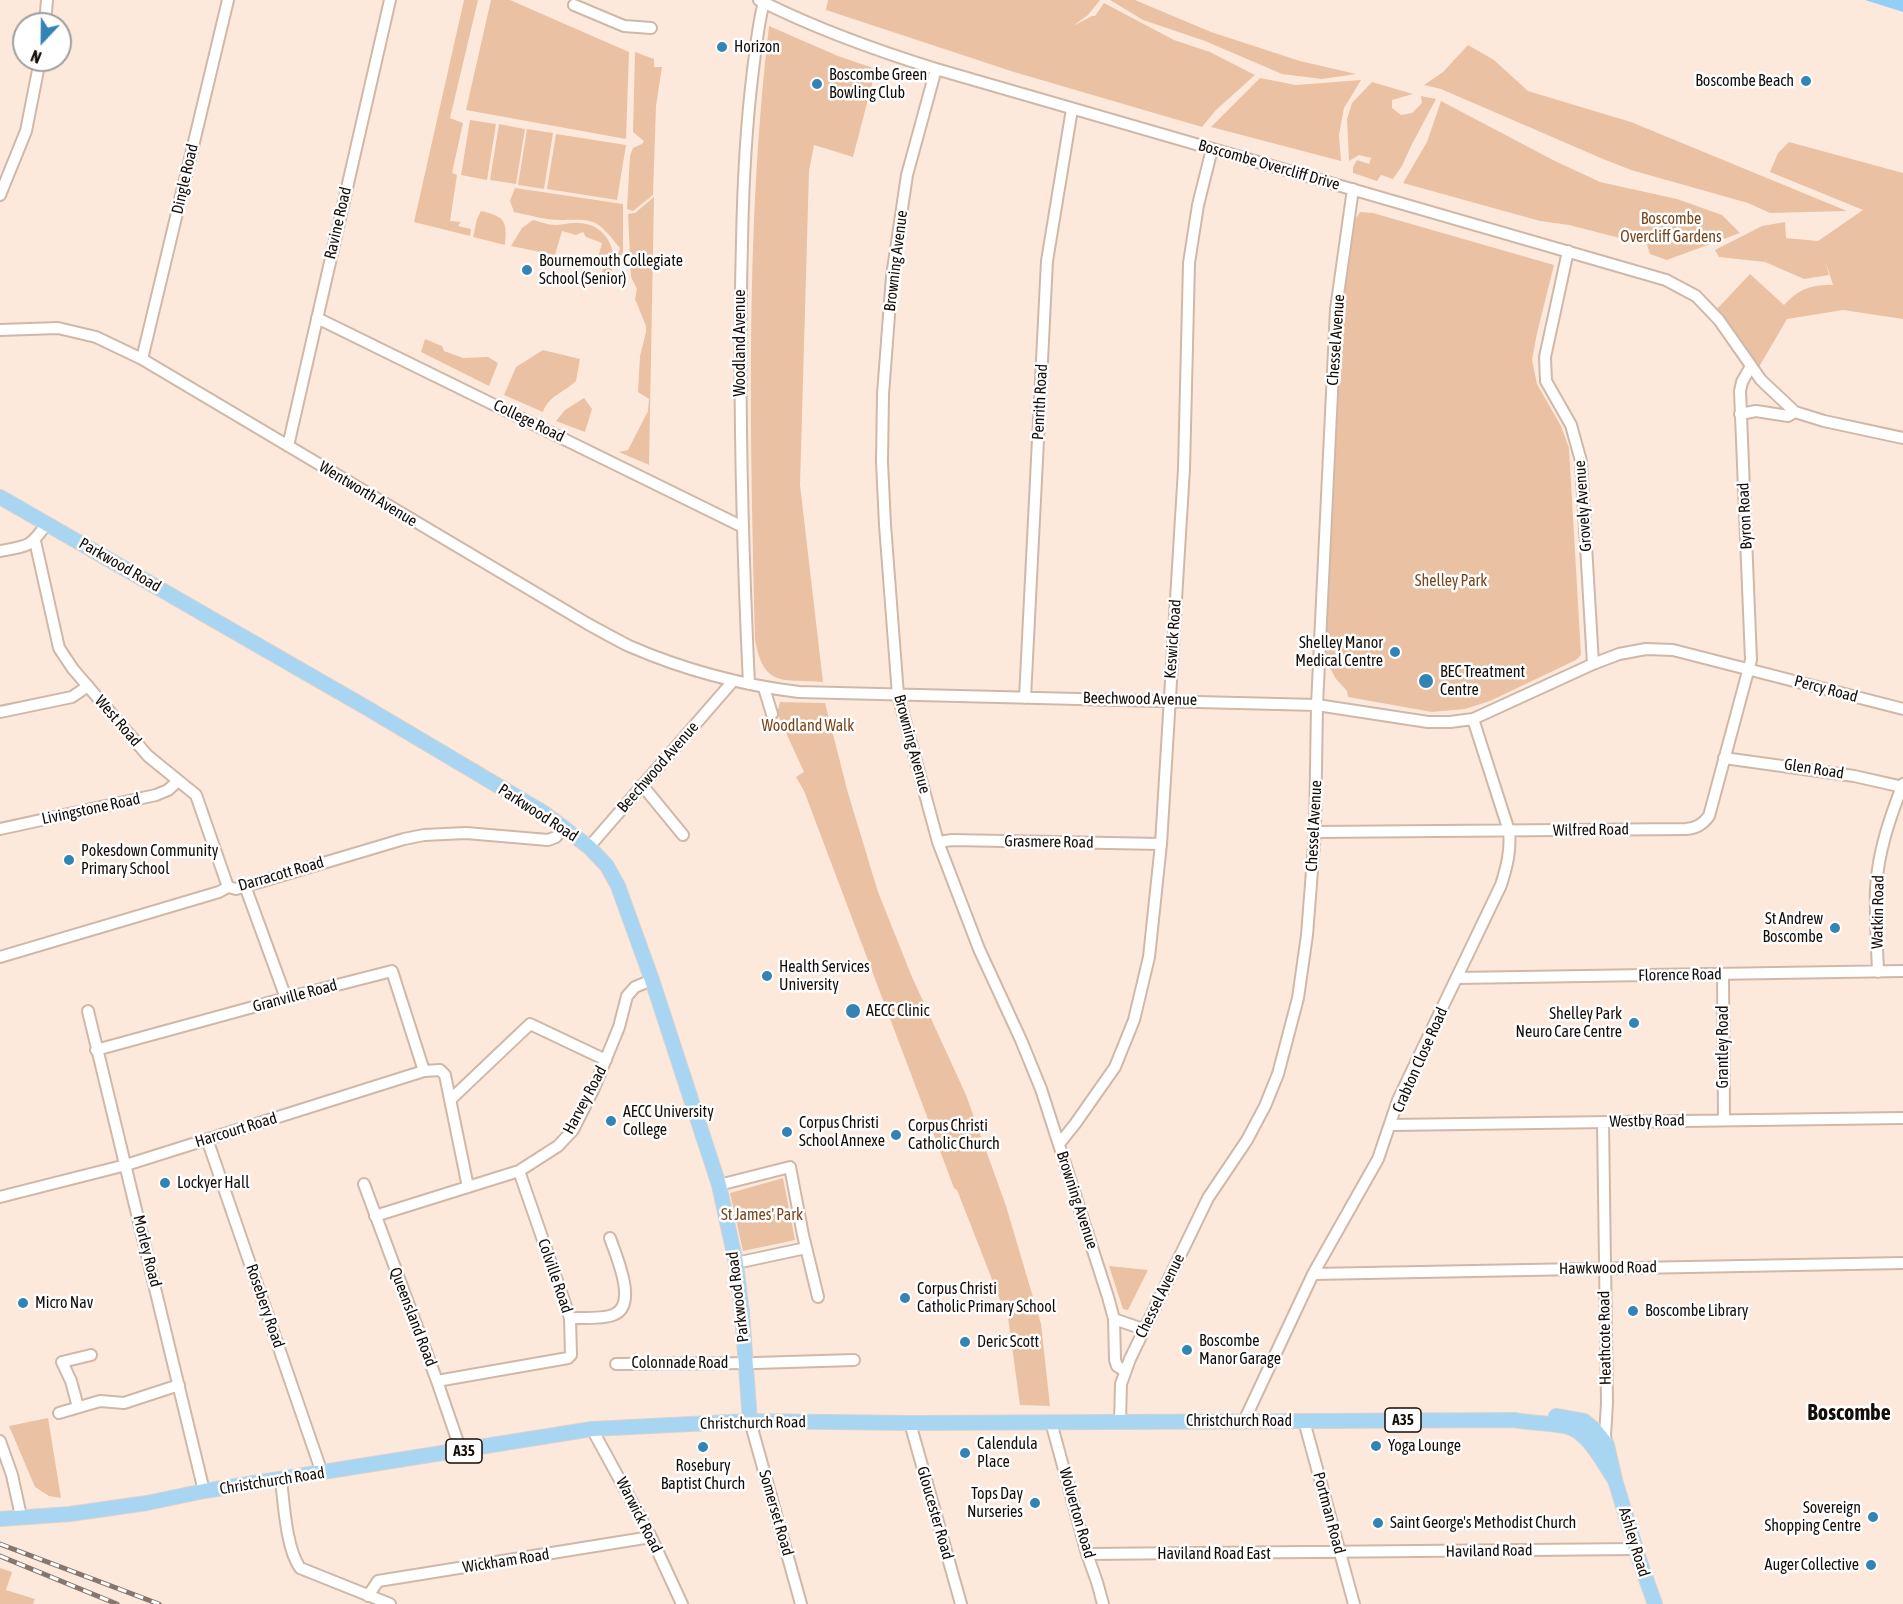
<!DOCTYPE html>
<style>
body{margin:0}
#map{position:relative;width:1903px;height:1604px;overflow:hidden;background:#fde9dc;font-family:"Asap Condensed",sans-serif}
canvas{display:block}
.north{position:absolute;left:12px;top:12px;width:60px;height:60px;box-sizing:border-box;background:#fff;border:2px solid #a19e9c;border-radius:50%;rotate:202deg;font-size:16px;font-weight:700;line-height:24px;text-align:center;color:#150d07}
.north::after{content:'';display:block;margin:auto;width:21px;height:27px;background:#3384b5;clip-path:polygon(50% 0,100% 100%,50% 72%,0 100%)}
</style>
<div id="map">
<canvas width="1903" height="1604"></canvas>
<div class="north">N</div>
</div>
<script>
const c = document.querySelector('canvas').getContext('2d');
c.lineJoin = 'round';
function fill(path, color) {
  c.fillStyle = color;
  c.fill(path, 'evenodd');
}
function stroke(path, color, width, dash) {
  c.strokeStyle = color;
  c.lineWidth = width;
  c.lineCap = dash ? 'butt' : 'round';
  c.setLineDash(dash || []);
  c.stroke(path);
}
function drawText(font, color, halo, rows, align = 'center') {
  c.font = font + ' "Asap Condensed",sans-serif';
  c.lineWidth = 5;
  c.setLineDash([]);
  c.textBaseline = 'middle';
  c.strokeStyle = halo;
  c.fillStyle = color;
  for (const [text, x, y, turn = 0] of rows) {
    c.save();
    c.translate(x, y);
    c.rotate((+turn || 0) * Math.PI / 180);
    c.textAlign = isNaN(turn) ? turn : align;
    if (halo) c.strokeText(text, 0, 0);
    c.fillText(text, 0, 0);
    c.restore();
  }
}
fill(new Path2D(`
 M464,0H478L450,118L463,123L452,173L457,175L450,221L461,222L458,226L471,229L470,236L414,222Z
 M491,0H510L629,52L626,139L466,110Z
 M828,0H1100L1088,15L1073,26L1092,16H1095L1104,3L1174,40L1210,52L1255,75L1216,110L1202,127L1014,72L826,10Z
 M1110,0H1135L1211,32L1300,61L1356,74L1322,79L1282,74L1205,41L1143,20Z
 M769,26L838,56L876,69L853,157L814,145L809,171L800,485L823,682C782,679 764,688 755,640C750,435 745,230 769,26Z
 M1468,45L1494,60L1528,91L1631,122L1847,211L1770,213L1748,203L1631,170L1603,159L1441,89L1424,85L1443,72Z
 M635,52L654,59V67H662L656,106L653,195L633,211L627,209L630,156L633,148L642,144L644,141L633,132Z
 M1260,78L1296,85L1361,80L1344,108L1339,135L1341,161L1211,127Z
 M1372,82L1413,94L1392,100V108L1401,115L1412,113L1422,103L1421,96L1436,99L1411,146L1402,166L1393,179L1381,175L1377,181L1353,173V167L1357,160L1369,164L1371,158L1359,155L1349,161L1347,119L1352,103Z
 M1441,101L1553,160L1600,182L1677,199L1722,215L1740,233L1667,260L1650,254L1647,245L1569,225L1540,221L1403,183L1427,142Z
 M470,120L496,124L487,180L461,175Z
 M499,124L525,129L516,184L490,180Z
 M527,129L553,133L544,189L518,185Z
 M556,134L626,145L617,200L547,189Z
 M1789,142L1903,173V319L1843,310L1787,319L1759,367L1716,310L1750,274L1784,305C1798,289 1812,284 1833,285L1825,260L1829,275L1804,279L1765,262L1719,257L1715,250L1762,226L1785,222L1786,238L1818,241L1863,210L1770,172L1778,153Z
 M515,188L623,204V252L619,260L616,261L620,248C596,219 597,219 560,220C546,220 528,215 514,212L510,201Z
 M654,197L649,465L619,452L628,450L648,411L649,399L638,392L640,356L646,332V326L635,299L637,289L631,277L628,214L635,213Z
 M481,211C506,217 507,221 505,245L473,237L477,219Z
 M1360,212L1373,213L1554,265L1537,333L1532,360L1537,384L1561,426L1569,448L1581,655L1576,660L1490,701L1465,709L1432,712L1348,697L1347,691L1336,679L1325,659L1326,586L1342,304L1353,223Z
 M533,220C541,222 548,225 556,225C564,225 572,222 579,223C606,224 619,250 611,274L608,275L602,272L603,268L596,265L602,243L586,237L583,232L576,235L562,231L555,255L511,246L522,228Z
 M425,339L442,346L444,351L463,358L488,357L498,363L489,386L421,352Z
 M543,350L580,359L576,381C565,392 548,396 543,412L504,395L516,367Z
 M584,398L592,409L585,432L556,421L565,410Z
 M780,702L825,703L848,793L878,892L912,977L966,1095L1006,1206L1041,1324L1050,1406L1020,1405L1007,1310H1004L957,1190L954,1188L804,791L796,777L804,772L777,713Z
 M783,1178L795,1240L743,1251L730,1193Z
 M1109,1266L1148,1270L1128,1310L1123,1309Z
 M48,1418L61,1498L49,1496L35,1487L9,1426Z
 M0,1568L12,1572L6,1590L35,1599L33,1604H0Z`), '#ebc1a4');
fill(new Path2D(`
 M1865,0H1903V12Z`), '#93cef7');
const minor = new Path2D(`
 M759,0C816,29 875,50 936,69L1666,280L1696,296L1719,320L1761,380L1795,412L1824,421L1903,438
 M574,5L624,26L651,28
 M45,24L47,0
 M936,69L907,175L892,276L883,394L882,462L885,525L898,695L938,842L979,949L1021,1040L1041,1089L1108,1297L1114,1319L1115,1360L1117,1366L1125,1371
 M0,195L26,131L40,60
 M1568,251L1545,357L1546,381L1571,425L1581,461L1593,664
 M317,318L741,526
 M0,330L58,328L96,337L142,359L588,624C601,631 615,639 629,646C682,669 741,685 799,692L1317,705L1428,722H1450L1473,719L1593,664L1619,654L1646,649L1673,650L1903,709
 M142,359L228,0
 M1740,414L1756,411L1788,416L1795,412
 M288,446L390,0
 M35,541L59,648L73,669L148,756L196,795L228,887
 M0,551C28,546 31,547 47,523
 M749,684C742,537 738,390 742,242C743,184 746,127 753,70C756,47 758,24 764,2
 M764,688L772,714
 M1025,698L1047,261L1072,109
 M0,712L72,697L88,686
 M1724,758L1854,776L1903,787
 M642,785L683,835
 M0,829L156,795L168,790L178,781
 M1315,832L1686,829C1697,828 1703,824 1709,816L1751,660L1740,391L1742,382L1751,366
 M938,842L952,840L1161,844
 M589,847L733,681
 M245,886L286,998
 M0,957L219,892L228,887L236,889L404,839L424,835L466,833L548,840L556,837L564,827
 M1878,972C1877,944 1875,915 1876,888C1878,852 1890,817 1903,784
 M1723,974L1724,1119
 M1457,978L1903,971
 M88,1011L204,1491
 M96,1050L286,998L392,971L424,1071
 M450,1100L530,1024L606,1060
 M1603,1122L1607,1403L1605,1436L1607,1445
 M1391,1125L1903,1118
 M207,1139L322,1473
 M1059,1144L1075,1124L1115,1067L1134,1020L1149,957L1161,844L1184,469L1189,263L1198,205L1212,149
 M364,1184L437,1381L461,1451
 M719,1185L790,1167L803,1235L818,1297
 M0,1197L126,1165L424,1071L440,1070L445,1075L468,1187
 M375,1216L519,1171L558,1146L573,1130L594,1088L619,1027L627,996L635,987L652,980
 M736,1263L806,1248
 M1313,1274L1903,1263
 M570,1318C582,1318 603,1319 613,1315C639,1306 616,1256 610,1238
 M1114,1319L1143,1329
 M616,1364L755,1363L854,1360
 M437,1381L568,1358L571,1355L570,1318L519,1171
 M78,1407L71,1381L62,1362L91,1355
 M59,1413L100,1401L124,1403L179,1385
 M750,1421L801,1604
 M1244,1421L1313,1274L1378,1159L1398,1100L1501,885C1507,866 1511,850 1509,831L1473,719
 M1304,1421L1354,1604
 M1051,1422L1087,1554L1097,1582L1103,1604
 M1120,1422L1121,1384L1130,1359L1208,1198L1247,1140L1265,1106L1278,1074L1298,998L1307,935L1315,832L1317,705L1336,309L1353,189
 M910,1423L961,1604
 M592,1429L651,1537L682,1604
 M0,1441L12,1475L21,1516
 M281,1480C284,1504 286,1548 300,1568L390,1604
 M1087,1554L1637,1549
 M368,1596L378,1581L651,1537`);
const major = new Path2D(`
 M0,497L367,708L544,813L589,847L607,866L618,886L652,980L719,1185L736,1263L742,1313L750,1421
 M1556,1416L1584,1421L1594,1429L1607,1445L1615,1480L1640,1562L1655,1604
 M0,1519L70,1514L147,1503L204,1491L592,1429L750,1421L910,1423L1514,1420C1531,1423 1548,1423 1565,1426C1588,1430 1603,1463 1615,1480`);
stroke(minor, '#d0b8a8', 14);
stroke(major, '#d5d3d2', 16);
stroke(minor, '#fff', 10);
stroke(major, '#a8d5f2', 14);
const rail = new Path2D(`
 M0,1544L159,1604
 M0,1556L117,1604`);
stroke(rail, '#85776e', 5);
stroke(rail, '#fff', 3, [9]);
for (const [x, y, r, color] of [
 [722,47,6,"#3384b5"],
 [1806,81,6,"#3384b5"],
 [817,84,6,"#3384b5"],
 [527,270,6,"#3384b5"],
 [1395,652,6,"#3384b5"],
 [1426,681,8,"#3384b5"],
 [69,860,6,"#3384b5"],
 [1835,928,6,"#3384b5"],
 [767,976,6,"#3384b5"],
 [853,1011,8,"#3384b5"],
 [1634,1023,6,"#3384b5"],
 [611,1121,6,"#3384b5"],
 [787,1132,6,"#3384b5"],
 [896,1135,6,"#3384b5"],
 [165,1183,6,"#3384b5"],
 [905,1298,6,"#3384b5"],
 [23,1303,6,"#3384b5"],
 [1633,1311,6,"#3384b5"],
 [965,1342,6,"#3384b5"],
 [1187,1350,6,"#3384b5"],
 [1376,1446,6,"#3384b5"],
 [703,1447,6,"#3384b5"],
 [965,1453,6,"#3384b5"],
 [1035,1503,6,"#3384b5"],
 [1873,1517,6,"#3384b5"],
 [1378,1523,6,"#3384b5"],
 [1871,1565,6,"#3384b5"]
]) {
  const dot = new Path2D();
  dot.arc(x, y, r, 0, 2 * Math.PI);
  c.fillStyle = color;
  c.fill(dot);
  stroke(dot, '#fff', 2);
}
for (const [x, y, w] of [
 [1403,1420,36],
 [464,1451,36]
]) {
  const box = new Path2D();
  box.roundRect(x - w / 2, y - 12, w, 24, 4.5);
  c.fillStyle = '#fff';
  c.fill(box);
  stroke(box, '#150d07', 1.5);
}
drawText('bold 15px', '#150d07', null, [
 ["A35",1403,1420],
 ["A35",464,1451]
]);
drawText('16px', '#150d07', '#fff', [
 ["Horizon",734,47],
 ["Boscombe Green",829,75],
 ["Bowling Club",829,93],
 ["Boscombe Beach",1794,81,"right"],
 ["Bournemouth Collegiate",539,261],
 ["School (Senior)",539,279],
 ["Shelley Manor",1383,643,"right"],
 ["Medical Centre",1383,661,"right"],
 ["BEC Treatment",1440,672],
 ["Centre",1440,690],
 ["Pokesdown Community",81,851],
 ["Primary School",81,869],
 ["St Andrew",1823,919,"right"],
 ["Boscombe",1823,937,"right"],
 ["Health Services",779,967],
 ["University",779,985],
 ["AECC Clinic",866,1011],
 ["Shelley Park",1622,1014,"right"],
 ["Neuro Care Centre",1622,1032,"right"],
 ["AECC University",623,1112],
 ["College",623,1130],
 ["Corpus Christi",799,1123],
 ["School Annexe",799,1141],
 ["Corpus Christi",908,1126],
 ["Catholic Church",908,1144],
 ["Lockyer Hall",177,1183],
 ["Corpus Christi",917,1289],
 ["Catholic Primary School",917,1307],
 ["Micro Nav",35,1303],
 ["Boscombe Library",1645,1311],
 ["Boscombe",1199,1341],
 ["Manor Garage",1199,1359],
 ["Deric Scott",977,1342],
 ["Calendula",977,1444],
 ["Place",977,1462],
 ["Yoga Lounge",1388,1446],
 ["Rosebury",703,1466,"center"],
 ["Baptist Church",703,1484,"center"],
 ["Tops Day",1023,1494,"right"],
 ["Nurseries",1023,1512,"right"],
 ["Sovereign",1861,1508,"right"],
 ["Shopping Centre",1861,1526,"right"],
 ["Saint George's Methodist Church",1390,1523],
 ["Auger Collective",1859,1565,"right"]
], 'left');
drawText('16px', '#150d07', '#fff', [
 ["Boscombe Overcliff Drive",1269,165,16],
 ["Dingle Road",185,179,-77],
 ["Ravine Road",338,223,-77],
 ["Browning Avenue",896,261,-83],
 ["Chessel Avenue",1336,340,-86],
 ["Woodland Avenue",740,343,-90],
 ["Penrith Road",1040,402,-87],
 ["College Road",529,421,26],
 ["Wentworth Avenue",368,494,31],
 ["Grovely Avenue",1583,506,-94],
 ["Byron Road",1745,516,-93],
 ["Parkwood Road",120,565,30],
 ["Keswick Road",1173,639,-86],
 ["Percy Road",1826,689,15],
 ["Beechwood Avenue",1140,699,1],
 ["West Road",118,721,49],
 ["Browning Avenue",912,744,75],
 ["Beechwood Avenue",658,767,-49],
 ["Glen Road",1814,769,9],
 ["Livingstone Road",91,809,-12],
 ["Parkwood Road",538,813,33],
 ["Chessel Avenue",1314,826,-87],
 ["Wilfred Road",1591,830,-1],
 ["Grasmere Road",1049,842,1],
 ["Darracott Road",281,874,-16],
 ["Watkin Road",1878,912,-89],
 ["Florence Road",1680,975,-1],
 ["Granville Road",295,996,-15],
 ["Grantley Road",1723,1047,-90],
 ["Crabton Close Road",1420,1060,-66],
 ["Harvey Road",585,1100,-62],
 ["Westby Road",1647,1121,-1],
 ["Harcourt Road",236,1130,-17],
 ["Browning Avenue",1077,1200,72],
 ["Morley Road",147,1251,76],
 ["Hawkwood Road",1608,1268,-1],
 ["Colville Road",555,1276,71],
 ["Chessel Avenue",1160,1296,-64],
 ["Parkwood Road",738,1297,-97],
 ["Rosebery Road",265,1306,71],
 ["Queensland Road",413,1317,69],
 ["Heathcote Road",1605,1338,-91],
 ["Colonnade Road",680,1363],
 ["Christchurch Road",1239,1421],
 ["Christchurch Road",753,1423,-1],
 ["Christchurch Road",272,1481,-9],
 ["Somerset Road",776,1513,74],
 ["Gloucester Road",935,1513,74],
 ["Wolverton Road",1077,1513,74],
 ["Portman Road",1329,1513,75],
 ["Warwick Road",639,1515,63],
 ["Ashley Road",1634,1542,73],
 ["Haviland Road",1489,1551,-1],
 ["Haviland Road East",1214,1554],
 ["Wickham Road",506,1561,-9]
]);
drawText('16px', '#7a451b', '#fff', [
 ["Boscombe",1671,219],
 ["Overcliff Gardens",1671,237],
 ["Shelley Park",1451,581],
 ["Woodland Walk",808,726],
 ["St James' Park",762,1215]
]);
drawText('bold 22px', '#150d07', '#fff', [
 ["Boscombe",1849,1413]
]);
</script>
